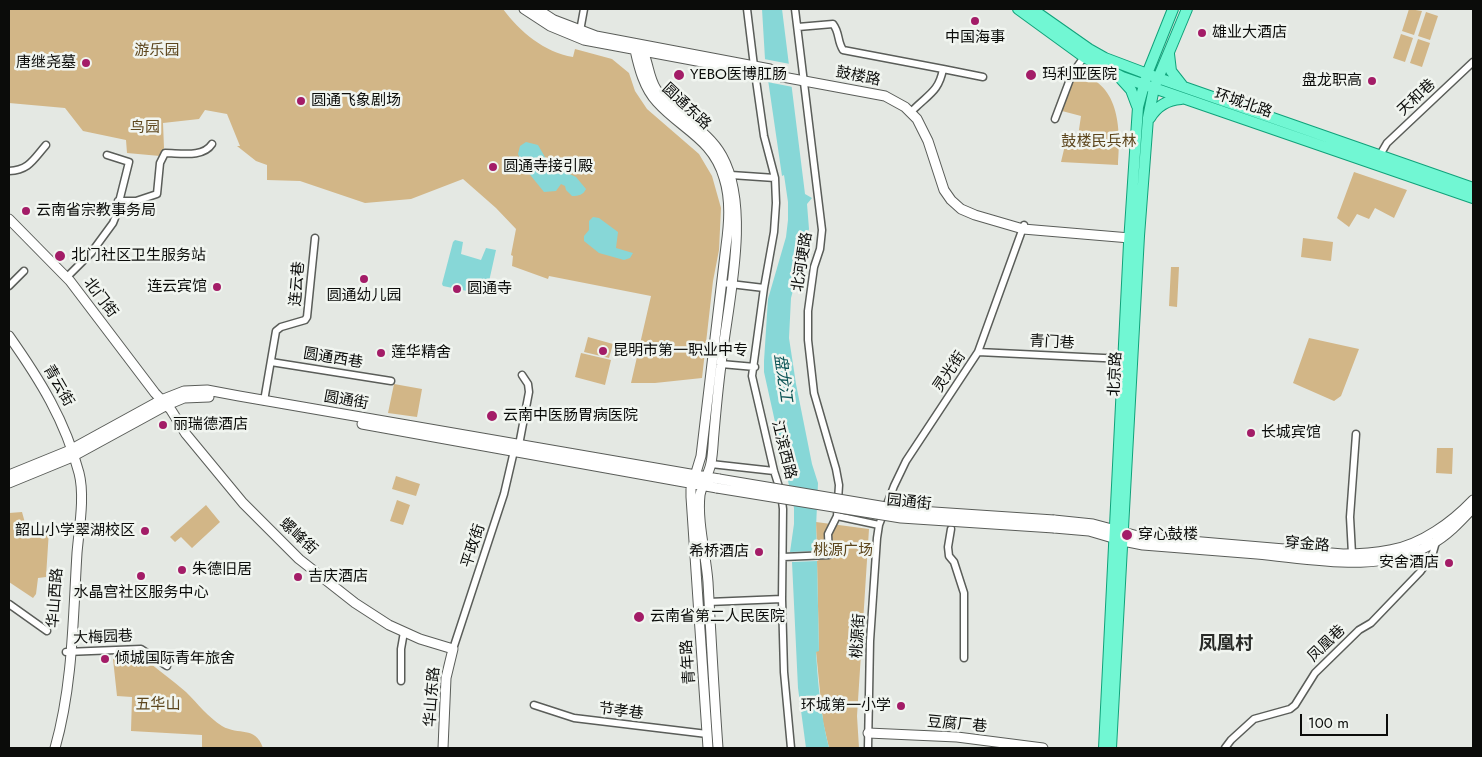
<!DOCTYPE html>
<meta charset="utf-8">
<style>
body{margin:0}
#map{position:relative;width:1482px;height:757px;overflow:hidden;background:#e4e8e3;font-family:Jost,sans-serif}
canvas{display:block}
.frame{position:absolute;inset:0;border:10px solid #0b0c0a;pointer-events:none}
.scale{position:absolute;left:1300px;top:714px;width:88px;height:22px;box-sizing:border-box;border:2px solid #0b0c0a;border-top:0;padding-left:6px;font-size:15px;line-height:18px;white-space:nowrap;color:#0b0c0a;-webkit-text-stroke:4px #f1f5f0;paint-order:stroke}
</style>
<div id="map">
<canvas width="1482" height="757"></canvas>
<div class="frame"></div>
<div class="scale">100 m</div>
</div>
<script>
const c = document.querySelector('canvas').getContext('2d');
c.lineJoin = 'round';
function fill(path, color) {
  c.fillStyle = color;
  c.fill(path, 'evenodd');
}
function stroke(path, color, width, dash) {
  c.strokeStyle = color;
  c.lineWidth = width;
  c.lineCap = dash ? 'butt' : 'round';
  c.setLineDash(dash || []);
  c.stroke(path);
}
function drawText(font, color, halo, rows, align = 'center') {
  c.font = font + ' Jost,"Noto Sans SC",sans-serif';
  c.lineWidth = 5;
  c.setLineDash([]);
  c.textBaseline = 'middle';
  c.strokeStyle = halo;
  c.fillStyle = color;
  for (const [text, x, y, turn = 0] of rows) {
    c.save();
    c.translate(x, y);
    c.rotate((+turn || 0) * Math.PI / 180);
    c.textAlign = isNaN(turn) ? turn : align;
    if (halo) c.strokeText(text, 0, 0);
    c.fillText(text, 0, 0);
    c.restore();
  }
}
fill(new Path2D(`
 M9,9H503C520,32 544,52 573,57L575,49L612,59L629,73L635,91L647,109L699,154L712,176L721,208L719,250L713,281L702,378L655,383H631L651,296L549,276L548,279L512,266L513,256L511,255L516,229L496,208L463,179L411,199L365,203L300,181L267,180V165L256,161L237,146H240L227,114L205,110L199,119L163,123L164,148L160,156L127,153L126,140L83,131L65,108L9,103Z
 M1409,9L1422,11L1414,35L1402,31Z
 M1426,12L1438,16L1430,40L1418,36Z
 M1401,34L1413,38L1405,62L1393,58Z
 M1418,39L1430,43L1422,67L1410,63Z
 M1074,73C1120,80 1121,128 1118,165L1061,162L1066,141L1077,143L1081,116L1062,111Z
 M1354,172L1407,190L1394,218L1375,208L1369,219L1357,214L1349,227L1337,218Z
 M1303,238L1333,242L1331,261L1301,257Z
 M1171,267H1179L1177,307L1169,306Z
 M588,337L613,344L609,358L584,352Z
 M1309,338L1359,349L1341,396L1334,401L1293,383Z
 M581,353L611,360L605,385L575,377Z
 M394,384L422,389L417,417L388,413Z
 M1437,448H1453L1452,474L1436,473Z
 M396,476L420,484L416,496L392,489Z
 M397,500L410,505L403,525L390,521Z
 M206,505L220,522L192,548L181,537L175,542L170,537Z
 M22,512L27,530H49L46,577L38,578L36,594L33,598L9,582V513Z
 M816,522L869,529L857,716L859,748H829L823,722L816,651H819L817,561L819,560L818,551H817Z
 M144,658C158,670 172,680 186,692C198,704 208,717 222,726C239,736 255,725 263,748H202V735L131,731L132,697L117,696L113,659Z`), '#d2b687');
fill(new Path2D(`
 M762,9H782L805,194L812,198L807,204L809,229L791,298L789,338L796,384L812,464L818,483L816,528L817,551L790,552L794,524V508L764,372V361L768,299L786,237L788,220V202L784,175L782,176L765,59Z
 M526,142L538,145L549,164L576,177L586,189C583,195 579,196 572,196L566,190L565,186L561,184L556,191L544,192L523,166L518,154L520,146Z
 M593,217L599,218L618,232L616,248L633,253L630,258L624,260L599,253L584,241V236L589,230V221Z
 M455,240L463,242L461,254L481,260L486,248L496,250L486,295L443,286L442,284L453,242Z
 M817,561L819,651L816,652C818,685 821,716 829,748H806L798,688L792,562Z`), '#87d7d7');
fill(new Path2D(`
 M764,59L790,64L793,87L767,82Z`), '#e4e8e3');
const street = new Path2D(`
 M747,9L754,66
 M795,9L822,230L820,249L814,267L808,311V340L814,393L836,469L839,485L837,516
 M798,27L833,24C840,33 837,41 843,50L943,69C939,91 929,94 914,109
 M580,31L584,9
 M943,69L983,77
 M755,73L764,136L775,178L776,203L774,232L764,288L752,376L774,471L781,493L783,509L782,599L784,672L791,748
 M1055,119L1072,74L1084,57
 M1380,155L1387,143L1473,62
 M9,171C29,170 33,160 46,145
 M731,175L775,178
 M118,201H136L157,194L160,163L165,153C180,153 203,158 212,144
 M67,277L91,253L113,223L115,218L129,162L107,155
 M722,283L764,288
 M9,286L24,271
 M978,352L1124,359
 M271,362L391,381
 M721,364L755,367
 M264,401L276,331L281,327L305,320L307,317L315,238
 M519,445L529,392L528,384L522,375
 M711,464L774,471
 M951,529L948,547L949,556L954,562L964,593V658
 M1352,554L1350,517L1356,434
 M783,557L829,555L828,534L837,516L879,525
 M708,602L782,599
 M9,604L47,631
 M453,649L504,494L514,451
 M66,652L141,649L167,666
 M401,681V649L404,632
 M534,705L574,718L707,734
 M868,748L870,641L877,538L879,525L894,486L906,461L978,352L1024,225
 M1225,748L1231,740L1254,719L1290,709L1295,705L1315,673L1359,630L1371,623L1420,572L1432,556L1436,542`);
const secondary = new Path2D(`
 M524,9L550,26L584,40L885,96L905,107L917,119L928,141L944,190L951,200L961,209L975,215L1023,229L1130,238
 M537,9L554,20L596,36L770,69
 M638,44C649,57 647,75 656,89C673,116 706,127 722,156C752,210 727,306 721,365C718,388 716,410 714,433C713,443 713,453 711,463C709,474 702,484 700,495C697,521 706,555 708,582C711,637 714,693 718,748
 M638,44L635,50C639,68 644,88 657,102C681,129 713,139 724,178C731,200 729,224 726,246L701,456L691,489V497L708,748
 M9,219L70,281L155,393L171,410L186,434L243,503L299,559L355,603L389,625L420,639L453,649L446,678L443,748
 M9,336C40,380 65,420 79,473C85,496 79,529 77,553C73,617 73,685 55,748
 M362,424L717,488
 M9,475L68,451L161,400L184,391L207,390L239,396L719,479
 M9,483L70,458L167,405L184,398L209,397
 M1054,520L1093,524L1138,536L1155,538L1343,554C1359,554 1375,553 1390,550C1421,545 1452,522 1473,500
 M1054,528L1089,531L1123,541L1143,545C1181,548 1219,551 1257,554C1313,559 1378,574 1430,545C1447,536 1460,522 1473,508
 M868,733L957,737L1043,748`);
const primary = new Path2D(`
 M1018,9L1084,57L1122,77L1473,198
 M1032,9L1089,49L1105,58L1158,78L1473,188
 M1169,54L1171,71L1182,85
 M1121,79L1131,90L1137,106
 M1150,118C1157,106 1167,100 1181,99
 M1104,748L1129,243L1138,107L1147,74L1173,9
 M1111,748L1139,236L1148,118L1154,88L1187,9`);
stroke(street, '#5a5d59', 9);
stroke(secondary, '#5a5d59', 11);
stroke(primary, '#10a27a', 12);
stroke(street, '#fff', 6);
stroke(secondary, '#fff', 9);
stroke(primary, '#71f7d3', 10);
const secondaryBridge = new Path2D(`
 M719,479L904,510L1054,520
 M717,488L901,518L1054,528`);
stroke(secondaryBridge, '#5a5d59', 11, []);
stroke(secondaryBridge, '#fff', 9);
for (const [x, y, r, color] of [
 [975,21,5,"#a31c67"],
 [1202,33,5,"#a31c67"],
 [86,63,5,"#a31c67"],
 [679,75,6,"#a31c67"],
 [1031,75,6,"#a31c67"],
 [1372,81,5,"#a31c67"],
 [301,101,5,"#a31c67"],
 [493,167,5,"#a31c67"],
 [26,211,5,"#a31c67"],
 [60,256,6,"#a31c67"],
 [364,279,5,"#a31c67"],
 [217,287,5,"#a31c67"],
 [457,289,5,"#a31c67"],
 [603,351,5,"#a31c67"],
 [381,353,5,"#a31c67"],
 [492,416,6,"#a31c67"],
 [163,425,5,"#a31c67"],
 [1251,433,5,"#a31c67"],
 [145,531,5,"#a31c67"],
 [1127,535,6,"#a31c67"],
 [759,552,5,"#a31c67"],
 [1449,563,5,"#a31c67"],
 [182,570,5,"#a31c67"],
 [141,576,5,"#a31c67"],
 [298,577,5,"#a31c67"],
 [639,617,6,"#a31c67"],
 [105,659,5,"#a31c67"],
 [901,706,5,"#a31c67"]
]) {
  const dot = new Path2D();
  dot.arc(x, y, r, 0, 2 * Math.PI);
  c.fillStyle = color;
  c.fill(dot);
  stroke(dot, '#f1f5f0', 2);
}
drawText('15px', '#0b0c0a', '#f1f5f0', [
 ["雄业大酒店",1212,33],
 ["中国海事",975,38,"center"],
 ["唐继尧墓",76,63,"right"],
 ["YEBO医博肛肠",690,75],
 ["玛利亚医院",1042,75],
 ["盘龙职高",1362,81,"right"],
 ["圆通飞象剧场",311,101],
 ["圆通寺接引殿",503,167],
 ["云南省宗教事务局",36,211],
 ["北门社区卫生服务站",71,256],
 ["连云宾馆",207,287,"right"],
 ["圆通寺",467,289],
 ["圆通幼儿园",364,296,"center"],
 ["昆明市第一职业中专",613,351],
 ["莲华精舍",391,353],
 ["云南中医肠胃病医院",503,416],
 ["丽瑞德酒店",173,425],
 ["长城宾馆",1261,433],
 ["韶山小学翠湖校区",135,531,"right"],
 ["穿心鼓楼",1138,535],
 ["希桥酒店",749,552,"right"],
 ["安舍酒店",1439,563,"right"],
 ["朱德旧居",192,570],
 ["吉庆酒店",308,577],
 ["水晶宫社区服务中心",141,593,"center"],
 ["云南省第二人民医院",650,617],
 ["倾城国际青年旅舍",115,659],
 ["环城第一小学",891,706,"right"]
], 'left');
drawText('15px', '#5d461d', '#f1f5f0', [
 ["游乐园",157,51],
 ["鸟园",145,128],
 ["鼓楼民兵林",1099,142],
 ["桃源广场",843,551],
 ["五华山",158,705]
]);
drawText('15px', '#0b0c0a', '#f1f5f0', [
 ["鼓楼路",858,77,11],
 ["天和巷",1417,98,-43],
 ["环城北路",1243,104,19],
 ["圆通东路",686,107,43],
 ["北河埂路",803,262,-81],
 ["连云巷",298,284,-85],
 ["北门街",100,298,53],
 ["青门巷",1052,343,3],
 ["圆通西巷",333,359,9],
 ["灵光街",950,372,-56],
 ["北京路",1116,374,-87],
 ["青云街",58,386,60],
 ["圆通街",346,401,10],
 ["江滨西路",783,450,76],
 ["园通街",909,503,6],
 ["螺峰街",298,537,43],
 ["穿金路",1307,545,5],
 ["平政街",474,546,-72],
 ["华山西路",56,598,-86],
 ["桃源街",859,636,-86],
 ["大梅园巷",103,638,-2],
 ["凤凰巷",1327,644,-44],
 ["青年路",689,662,-94],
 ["华山东路",433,697,-86],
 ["节孝巷",621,712,7],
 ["豆腐厂巷",957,725,5]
]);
drawText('italic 16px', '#095253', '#f1f5f0', [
 ["盘龙江",782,378,82]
]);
drawText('bold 18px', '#282a27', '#f1f5f0', [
 ["凤凰村",1226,645]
]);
</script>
